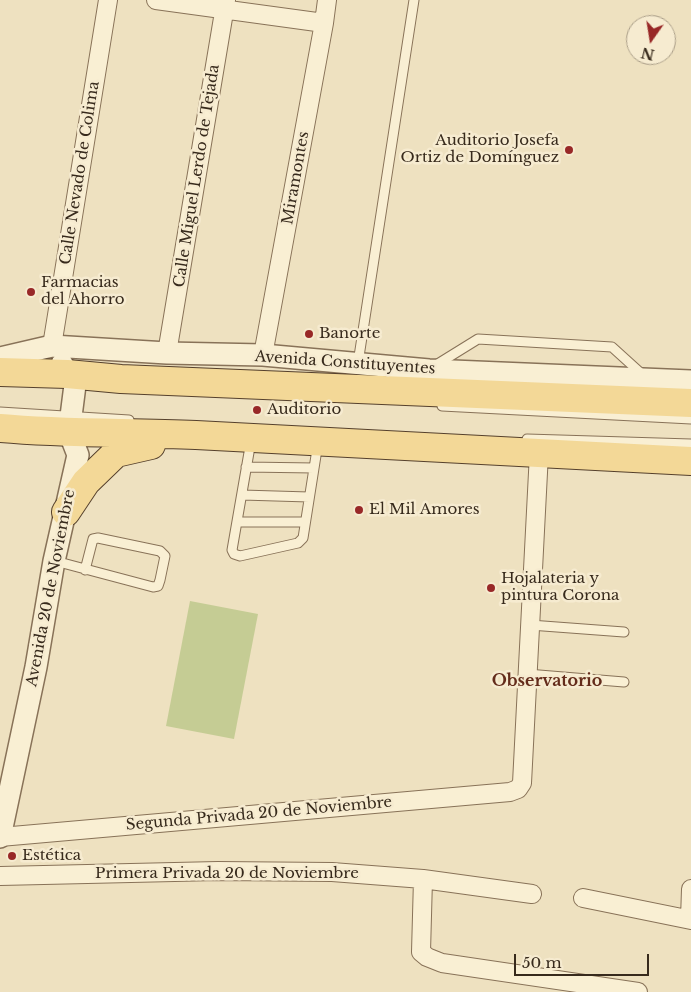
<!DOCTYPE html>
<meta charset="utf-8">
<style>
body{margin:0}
#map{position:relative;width:691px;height:992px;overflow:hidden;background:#eee1c0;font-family:"Libre Baskerville",serif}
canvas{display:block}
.north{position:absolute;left:626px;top:15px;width:50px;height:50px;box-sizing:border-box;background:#f6ebd0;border:1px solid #aa9e88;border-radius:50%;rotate:193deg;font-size:14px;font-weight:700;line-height:20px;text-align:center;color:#372a1c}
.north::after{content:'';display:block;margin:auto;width:18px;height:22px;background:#982827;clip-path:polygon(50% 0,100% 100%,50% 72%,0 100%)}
.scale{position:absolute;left:514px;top:954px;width:135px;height:22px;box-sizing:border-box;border:2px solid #372a1c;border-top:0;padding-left:6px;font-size:15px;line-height:18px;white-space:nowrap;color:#372a1c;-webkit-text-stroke:4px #f6ebd0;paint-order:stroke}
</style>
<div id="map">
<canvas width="691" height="992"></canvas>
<div class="north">N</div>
<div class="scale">50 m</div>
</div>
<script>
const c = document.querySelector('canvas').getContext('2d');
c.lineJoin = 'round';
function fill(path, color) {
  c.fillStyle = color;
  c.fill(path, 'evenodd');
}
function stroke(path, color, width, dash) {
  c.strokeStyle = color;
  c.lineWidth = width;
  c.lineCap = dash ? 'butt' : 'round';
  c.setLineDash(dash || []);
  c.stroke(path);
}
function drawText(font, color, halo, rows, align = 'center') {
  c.font = font + ' "Libre Baskerville",serif';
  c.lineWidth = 5;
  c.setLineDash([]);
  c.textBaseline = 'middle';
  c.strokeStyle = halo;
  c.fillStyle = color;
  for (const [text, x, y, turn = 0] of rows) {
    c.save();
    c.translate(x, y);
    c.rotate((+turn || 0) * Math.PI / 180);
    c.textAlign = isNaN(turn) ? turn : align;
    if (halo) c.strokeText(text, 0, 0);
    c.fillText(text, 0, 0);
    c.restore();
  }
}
fill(new Path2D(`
 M190,601L258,614L234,739L166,726Z`), '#c5cc94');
const service = new Path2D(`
 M358,363L414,0
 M436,365L478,339L612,347L644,376
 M442,406L691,419
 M0,412L129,420
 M527,439L691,444
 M251,441L232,550L234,554L240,556L298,543L303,538L318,443
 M246,467L314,468
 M242,495L309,497
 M238,522H305
 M55,561L153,587L158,586L160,580L165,556L160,551L98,538L93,539L85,570
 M530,625L624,632
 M527,674L624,682`);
const minor = new Path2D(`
 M156,0L324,23
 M52,346L108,0
 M167,353L226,0
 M263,355L324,23L327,0
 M0,837L510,792L518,789L522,783L539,453
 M0,876L218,871L332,872L423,879L532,894
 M423,879L421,952L427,957L442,963L638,992
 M583,898L691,920
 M690,919L691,889`);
const tertiary = new Path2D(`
 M0,358L52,346L167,353L263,355L429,370L691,381
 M0,837L36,667L54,561L78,455L69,432L75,385L62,364`);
const primary = new Path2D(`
 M0,372L67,374L121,379L691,403
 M0,428C65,434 131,432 196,435C361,443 526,452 691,461
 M66,512L86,482L116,453L151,445`);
stroke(service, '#887258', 11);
stroke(minor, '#887258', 20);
stroke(tertiary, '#887258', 24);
stroke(primary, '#55402c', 30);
stroke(service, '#f9efd3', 9);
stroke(minor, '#f9efd3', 18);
stroke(tertiary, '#f9efd3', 21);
stroke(primary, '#f3d897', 28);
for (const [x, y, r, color] of [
 [569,150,5,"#982827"],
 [31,292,5,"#982827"],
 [309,334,5,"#982827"],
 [257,410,5,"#982827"],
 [359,510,5,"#982827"],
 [491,588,5,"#982827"],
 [12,856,5,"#982827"]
]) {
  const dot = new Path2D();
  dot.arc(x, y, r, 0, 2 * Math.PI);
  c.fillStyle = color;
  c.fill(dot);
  stroke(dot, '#f6ebd0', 2);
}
drawText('15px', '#372a1c', '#f6ebd0', [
 ["Auditorio Josefa",559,141,"right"],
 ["Ortiz de Domínguez",559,158,"right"],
 ["Farmacias",41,283],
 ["del Ahorro",41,300],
 ["Banorte",319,334],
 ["Auditorio",267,410],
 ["El Mil Amores",369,510],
 ["Hojalateria y",501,579],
 ["pintura Corona",501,596],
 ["Estética",22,856]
], 'left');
drawText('15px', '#372a1c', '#f6ebd0', [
 ["Calle Nevado de Colima",80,173,-81],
 ["Calle Miguel Lerdo de Tejada",197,176,-81],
 ["Miramontes",296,178,-80],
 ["Avenida Constituyentes",345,363,4],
 ["Avenida 20 de Noviembre",51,588,-79],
 ["Segunda Privada 20 de Noviembre",259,814,-5],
 ["Primera Privada 20 de Noviembre",227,874]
]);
drawText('bold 16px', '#642c1b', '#f6ebd0', [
 ["Observatorio",547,681]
]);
</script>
